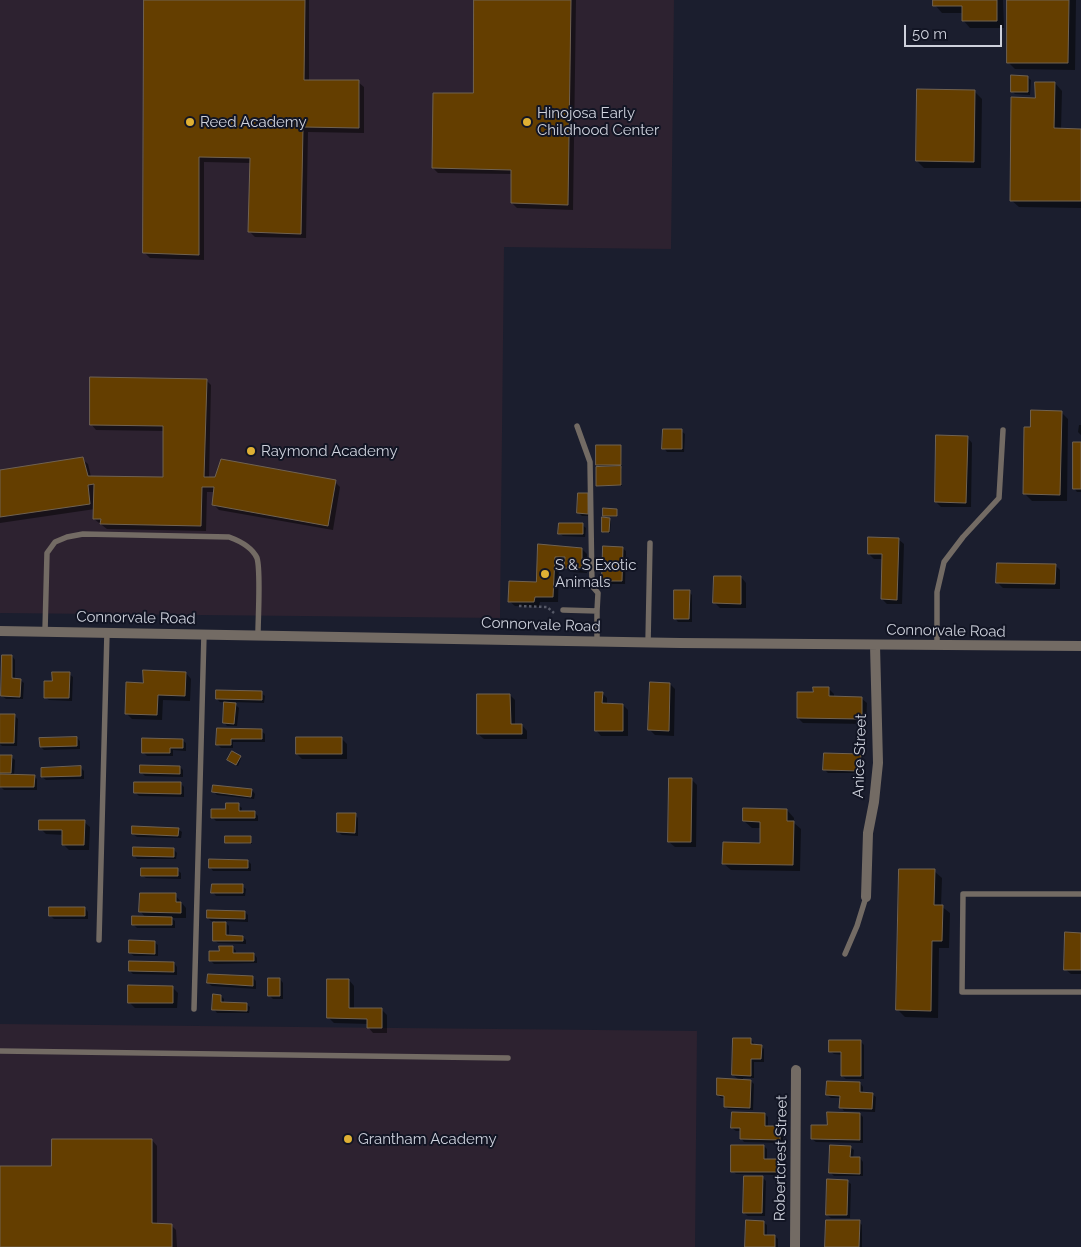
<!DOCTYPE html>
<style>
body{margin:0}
#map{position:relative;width:1081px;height:1247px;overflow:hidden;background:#1b1e2e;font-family:Raleway,sans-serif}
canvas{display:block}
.scale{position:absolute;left:904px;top:25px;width:98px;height:22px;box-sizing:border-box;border:2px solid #ced1dc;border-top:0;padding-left:6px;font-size:15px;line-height:18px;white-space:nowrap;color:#ced1dc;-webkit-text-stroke:4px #121524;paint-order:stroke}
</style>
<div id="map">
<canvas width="1081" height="1247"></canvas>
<div class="scale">50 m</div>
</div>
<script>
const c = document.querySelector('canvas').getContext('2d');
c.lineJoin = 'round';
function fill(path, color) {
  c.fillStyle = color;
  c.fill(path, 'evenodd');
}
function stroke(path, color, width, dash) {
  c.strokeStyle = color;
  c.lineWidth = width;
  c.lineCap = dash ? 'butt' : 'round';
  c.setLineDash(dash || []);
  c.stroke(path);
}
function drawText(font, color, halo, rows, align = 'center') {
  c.font = font + ' Raleway,sans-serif';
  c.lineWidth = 4;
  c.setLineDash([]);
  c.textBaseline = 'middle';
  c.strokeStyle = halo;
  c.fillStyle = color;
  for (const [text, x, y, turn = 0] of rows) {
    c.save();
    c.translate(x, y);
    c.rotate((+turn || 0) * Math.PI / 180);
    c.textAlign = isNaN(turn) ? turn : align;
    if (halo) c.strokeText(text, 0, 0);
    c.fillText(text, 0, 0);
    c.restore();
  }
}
fill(new Path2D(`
 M0,0H674L671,249L504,247L500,618L0,613Z
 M0,1024L697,1031L695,1247H0Z`), '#2d2230');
fill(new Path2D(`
 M146,0H309V81L358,82L364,87V133L308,132L306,238L255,237L249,231L251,163L204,162V260L150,258L144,252Z
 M476,0H576L573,210L517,208L512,203V174L438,173L433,168L474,95Z
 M935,0H1003L1004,28H970L963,20V13H942L935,5Z
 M1009,0H1076L1075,70L1015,69L1008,62Z
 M1027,77L1031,80L1030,95L1015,94L1012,91Z
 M1055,83L1062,91L1061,130H1081V208L1019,207L1011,200L1036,99Z
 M974,91L982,99L981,168H924L917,161Z
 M206,380L211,385L209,479L335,482L340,487L333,530L219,510L214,505L215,492H207L206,531L107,529L94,519L95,509L0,523V471L82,459L88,464L91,477L165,478V431L96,430L91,424Z
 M1061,412L1068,419L1067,501H1032L1024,493L1032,428Z
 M1079,425H1081V435L1078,432Z
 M681,431L685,434L684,452H667L664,448Z
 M967,437L972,443L971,507H941L936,502Z
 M1081,444V492H1077L1074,488Z
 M621,446L622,466H619L622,469V486H599L597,485L601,468L598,465Z
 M591,498V516H582L579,513Z
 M616,510L617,517H607L611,521L610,533H604L603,531L608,519L604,515Z
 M582,525L586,528L585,537L563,536L559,533Z
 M898,539L904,544L902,604H887L882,599L883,559H874L869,554Z
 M539,545L582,549L587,554V573L571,572L566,567V562H559L558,602H540L539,607L515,606L509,601L538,583Z
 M622,548L626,551L625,584H607L603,580Z
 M1055,565L1060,570V589L1003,588L997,582Z
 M741,577L746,583V608H720L715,603Z
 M689,592L692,595V622H678L675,618Z
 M12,656L15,660V680H20L24,683L23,699H6L2,696Z
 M186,673L191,679L190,701L163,700L162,720L132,719L126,713L144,684Z
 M69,674L73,677L72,701L49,700L45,697L53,682Z
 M670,684L675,689L674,736L655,735L650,730Z
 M828,688L834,694V698H861L867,703L866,724L803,723L798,718L814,694Z
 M261,693L265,696L264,703L233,702L239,708L237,726H227L224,722L225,702H220L217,699Z
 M602,693L607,698V705H623L628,710V736H601L596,730Z
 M510,695L515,700V726L522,725L527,731V739H484L478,734Z
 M0,715H14L18,719L17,746H2L0,744Z
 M218,730L261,731L265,734V742H233V748H221L217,744Z
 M77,738L80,741V749L44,750L41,747Z
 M341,738L347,744V759H302L297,754Z
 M182,740L186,743V751L173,750V756H147L143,752Z
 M860,755L863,758V773H828L825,770Z
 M0,756L11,757L15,760L14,776H34L37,779V790H4L0,786Z
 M240,757L241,758L238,766L230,762Z
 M180,767L183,770V777L145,776L142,773Z
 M81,768L84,771V779L46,780L42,777Z
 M692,780L697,785L696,847H675L669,842Z
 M181,784L184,787V797L139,796L136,793Z
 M252,790L255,794L254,799L217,795L214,792Z
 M238,805L242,808L241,812L255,813L258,816V821H216L212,817Z
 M787,810L794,818V823L801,829L800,871L731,870L723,863L761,844V828H752L744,821Z
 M355,815L358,818V836L342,835L338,832Z
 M84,822L90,827L89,850H69L63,844L64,835L46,834L41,829Z
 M178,829L182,832L181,838L137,837L133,834Z
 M251,838L252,844L226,842Z
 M173,849L177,853L176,859H137L134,855Z
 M248,861L251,864V871H213L210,867Z
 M177,870L181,873V879L146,878L142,875Z
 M934,871L942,878L941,906L950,913L949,948H939L938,1018L905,1017L898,1010Z
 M242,886L246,889L245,896H216L213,892Z
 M175,895L186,908V918H171L175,921V928H137L133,924L146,918L141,912Z
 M85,908L88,912V919H54L50,915Z
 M245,912L248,915V922L224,921L229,926V937H243L246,940V944L218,943L214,940L215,921H211L208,918Z
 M1081,934V974H1071L1065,969Z
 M154,942L158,945V956H134L130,953Z
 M233,947L236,951V954H254L257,958V963L214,964L210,960L220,952Z
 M174,963L177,967V975L133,974L130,971Z
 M253,978L256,981V989L212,986L208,983Z
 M280,979L283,983V999H273L269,995Z
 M349,980L354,986V1009H381L387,1015V1033H373L368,1027V1024L334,1023L329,1018Z
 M172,987L178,993L177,1008H135L129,1002Z
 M221,996L224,999V1003L246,1004L250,1007L249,1013H217L214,1009Z
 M751,1040L754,1043V1046H761L764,1049V1062H754V1078H743V1080L751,1081L754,1084L753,1110L728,1109L725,1106V1098H721L718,1095L739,1080L733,1075Z
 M861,1042L864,1045V1079H846L842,1076L843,1055L834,1054L830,1051Z
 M860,1083L863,1087V1094H872L876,1097L875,1112L844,1111L841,1107V1098H831L827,1095Z
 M765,1114L768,1117V1127H780L783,1131V1143L744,1142L741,1138V1131H736L732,1128Z
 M860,1114L863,1117V1143L816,1142L812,1139L828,1127Z
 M152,1140L157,1146V1224L171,1225L176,1230L177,1247H0V1167H53Z
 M764,1146L767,1149V1160L776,1161L780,1164V1175L736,1174L733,1171Z
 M850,1147L854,1150L853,1158H860L863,1162V1176H834L831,1173Z
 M762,1177L766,1181L765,1216H748L744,1213Z
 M847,1181L851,1184L850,1218H831L827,1215Z
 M763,1222L767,1225V1236H775L778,1239V1247H747Z
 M859,1222L862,1225V1247H826Z`), '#0007');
const building = new Path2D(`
 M144,0H305L304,80H359V128L303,127L301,234L248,232L250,158L199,157V255L143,253Z
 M474,0H571L568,205L511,203V170L432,168L433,93H473Z
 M933,0H997V21H962V6H933Z
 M1007,0H1069L1068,63H1007Z
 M1011,75L1028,76V92H1011Z
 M1035,82H1055L1054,128L1081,129V201H1010L1011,97L1035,98Z
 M917,89L975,90L974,162L916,161Z
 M90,377L207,379L204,477H215L221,459L336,480L328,526L212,505L214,487H202L201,526L100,524L101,519H93L94,484L88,485L90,504L0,517V470L83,457L88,476L163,477V426L90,425Z
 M1031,410L1062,411L1060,495L1023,494L1024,427H1030Z
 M663,429H682V449H662Z
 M936,435L968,436L966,503L935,502Z
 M1073,442H1081V489H1073Z
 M596,445H621V465H596Z
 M621,466V485L596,486V467Z
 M578,493H588V514L577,513Z
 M603,508L617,509V516H603Z
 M602,517L610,518L609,532H602Z
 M559,523H583V534H558Z
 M868,537L899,538L897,600L881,599L882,554H868Z
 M538,544L582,548V568H564L565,557H555L553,597H535L534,602H508L509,581L536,582Z
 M603,546L623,547L622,581H602Z
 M997,563L1056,564L1055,584L996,583Z
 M714,576H741V604L713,603Z
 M674,590H690L689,619H674Z
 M2,655H12V678L21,679L20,697L1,696Z
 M143,670L186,672L185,696L158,695L157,715L125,714L126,682L143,683Z
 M52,672H70L69,698H44V681H52Z
 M650,682L670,683L669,731L648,730Z
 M813,687H829V696L862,697V719L797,718V692H813Z
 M216,690L262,691V700L216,699Z
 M595,692H603L602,703L623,704V731H595Z
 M477,694H510L511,724H522V734H477Z
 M224,702L236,703L234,724L223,723Z
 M0,714H15L14,743H0Z
 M217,728L262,729V739H231V745H216Z
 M77,737V746L40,747L39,738Z
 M296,737H342V754H296Z
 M142,738L183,739V748H170V753H142Z
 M232,751L241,756L236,765L227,760Z
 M824,753L861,754L860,771L823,770Z
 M0,755H12L11,773H0Z
 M140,765L180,766V774L140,773Z
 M81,766V776L41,777V768Z
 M0,774L35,775L34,787H0Z
 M669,778H692L691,842H668Z
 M134,782H181V794L134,793Z
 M213,785L252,789L251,797L212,792Z
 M226,803H239V811H255V818H211V809H225Z
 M743,808L787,809V821H794L793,865L722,864L723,842L760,843V822L743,821Z
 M337,813H356L355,833L337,832Z
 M39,820H85L84,845H62V830H39Z
 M132,826L179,828L178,836L132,834Z
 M225,836H251V843H225Z
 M133,847L174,848V857L133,856Z
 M209,859L248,860V868H209Z
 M141,868H178V876H141Z
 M899,869H935L934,905H943L942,941H932L931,1011L896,1010Z
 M212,884H243V893H211Z
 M140,893H176V902H181V913L139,912Z
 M49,907H85V916H49Z
 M207,910L245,911V919L207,918Z
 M132,916L172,917V925H132Z
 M213,922H226V935L243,936V941H213Z
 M1065,932L1081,933V970H1064Z
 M129,940L155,941V954L129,953Z
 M219,946H233V953H254V961H209V951H219Z
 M129,961L174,962V972L129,971Z
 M208,974L253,976V986L207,983Z
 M268,978H280V996H268Z
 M327,979H349V1008H382V1028H367V1019L327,1018Z
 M128,985L173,986V1003H128Z
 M213,994L221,995V1002L247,1003V1011L212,1010Z
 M733,1038H751V1044L762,1045L761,1059H751V1076L732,1075Z
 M829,1040H861V1076H841V1052H829Z
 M717,1078L751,1080L750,1108L724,1107V1096L717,1095Z
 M827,1081L860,1082V1092L873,1093L872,1109L839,1108L840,1096L826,1095Z
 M732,1112L765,1113V1126H780V1140L740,1139V1128H731Z
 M827,1112L860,1113V1140L811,1139V1125H827Z
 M52,1139H152V1223L172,1224V1247H0V1166H51Z
 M731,1145H764V1159H777V1172H731Z
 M830,1145L851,1146L850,1157H860V1174L829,1173Z
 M744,1176H763L762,1213H743Z
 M827,1179L848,1180L847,1215H826Z
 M746,1220L764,1221V1235H775V1247H745Z
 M826,1220H860L859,1247H825Z`);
fill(building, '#643e00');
stroke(building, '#706251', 1);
stroke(new Path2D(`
 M519,606L547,607L554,613`), '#575a68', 2.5, [2.5, 2.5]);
stroke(new Path2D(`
 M577,426L590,462L592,586L598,593L597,611
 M563,610L597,611V642
 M45,631L47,553L55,542L67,537L83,534L229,537C240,541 252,547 257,558C261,571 258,618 258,634
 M648,643L650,543
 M937,646V592L944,562L963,537L999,498L1003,430
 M1081,894H963L962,992H1081
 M99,940L107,632
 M845,954L857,926L866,897
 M194,1009L204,634
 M0,1051L508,1058`), '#736b64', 5.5);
stroke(new Path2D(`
 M0,631L680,643L1081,646
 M866,897L868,833L874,802L878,763L875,645
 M795,1247L796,1070`), '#736b64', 10);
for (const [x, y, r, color] of [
 [190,122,5,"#dfb034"],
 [527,122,5,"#dfb034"],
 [251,451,5,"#dfb034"],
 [545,574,5,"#dfb034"],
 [348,1139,5,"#dfb034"]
]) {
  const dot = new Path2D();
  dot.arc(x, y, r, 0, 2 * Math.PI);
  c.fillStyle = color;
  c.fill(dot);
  stroke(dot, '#121524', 2);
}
drawText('15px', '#ced1dc', '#121524', [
 ["Hinojosa Early",537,113],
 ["Childhood Center",537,130],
 ["Reed Academy",200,122],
 ["Raymond Academy",261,451],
 ["S & S Exotic",555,565],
 ["Animals",555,582],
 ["Grantham Academy",358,1139]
], 'left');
drawText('15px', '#ced1dc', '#121524', [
 ["Connorvale Road",136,618,1],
 ["Connorvale Road",541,625,2],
 ["Connorvale Road",946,631,1],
 ["Anice Street",860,756,-88],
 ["Robertcrest Street",781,1158,-89]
]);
</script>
